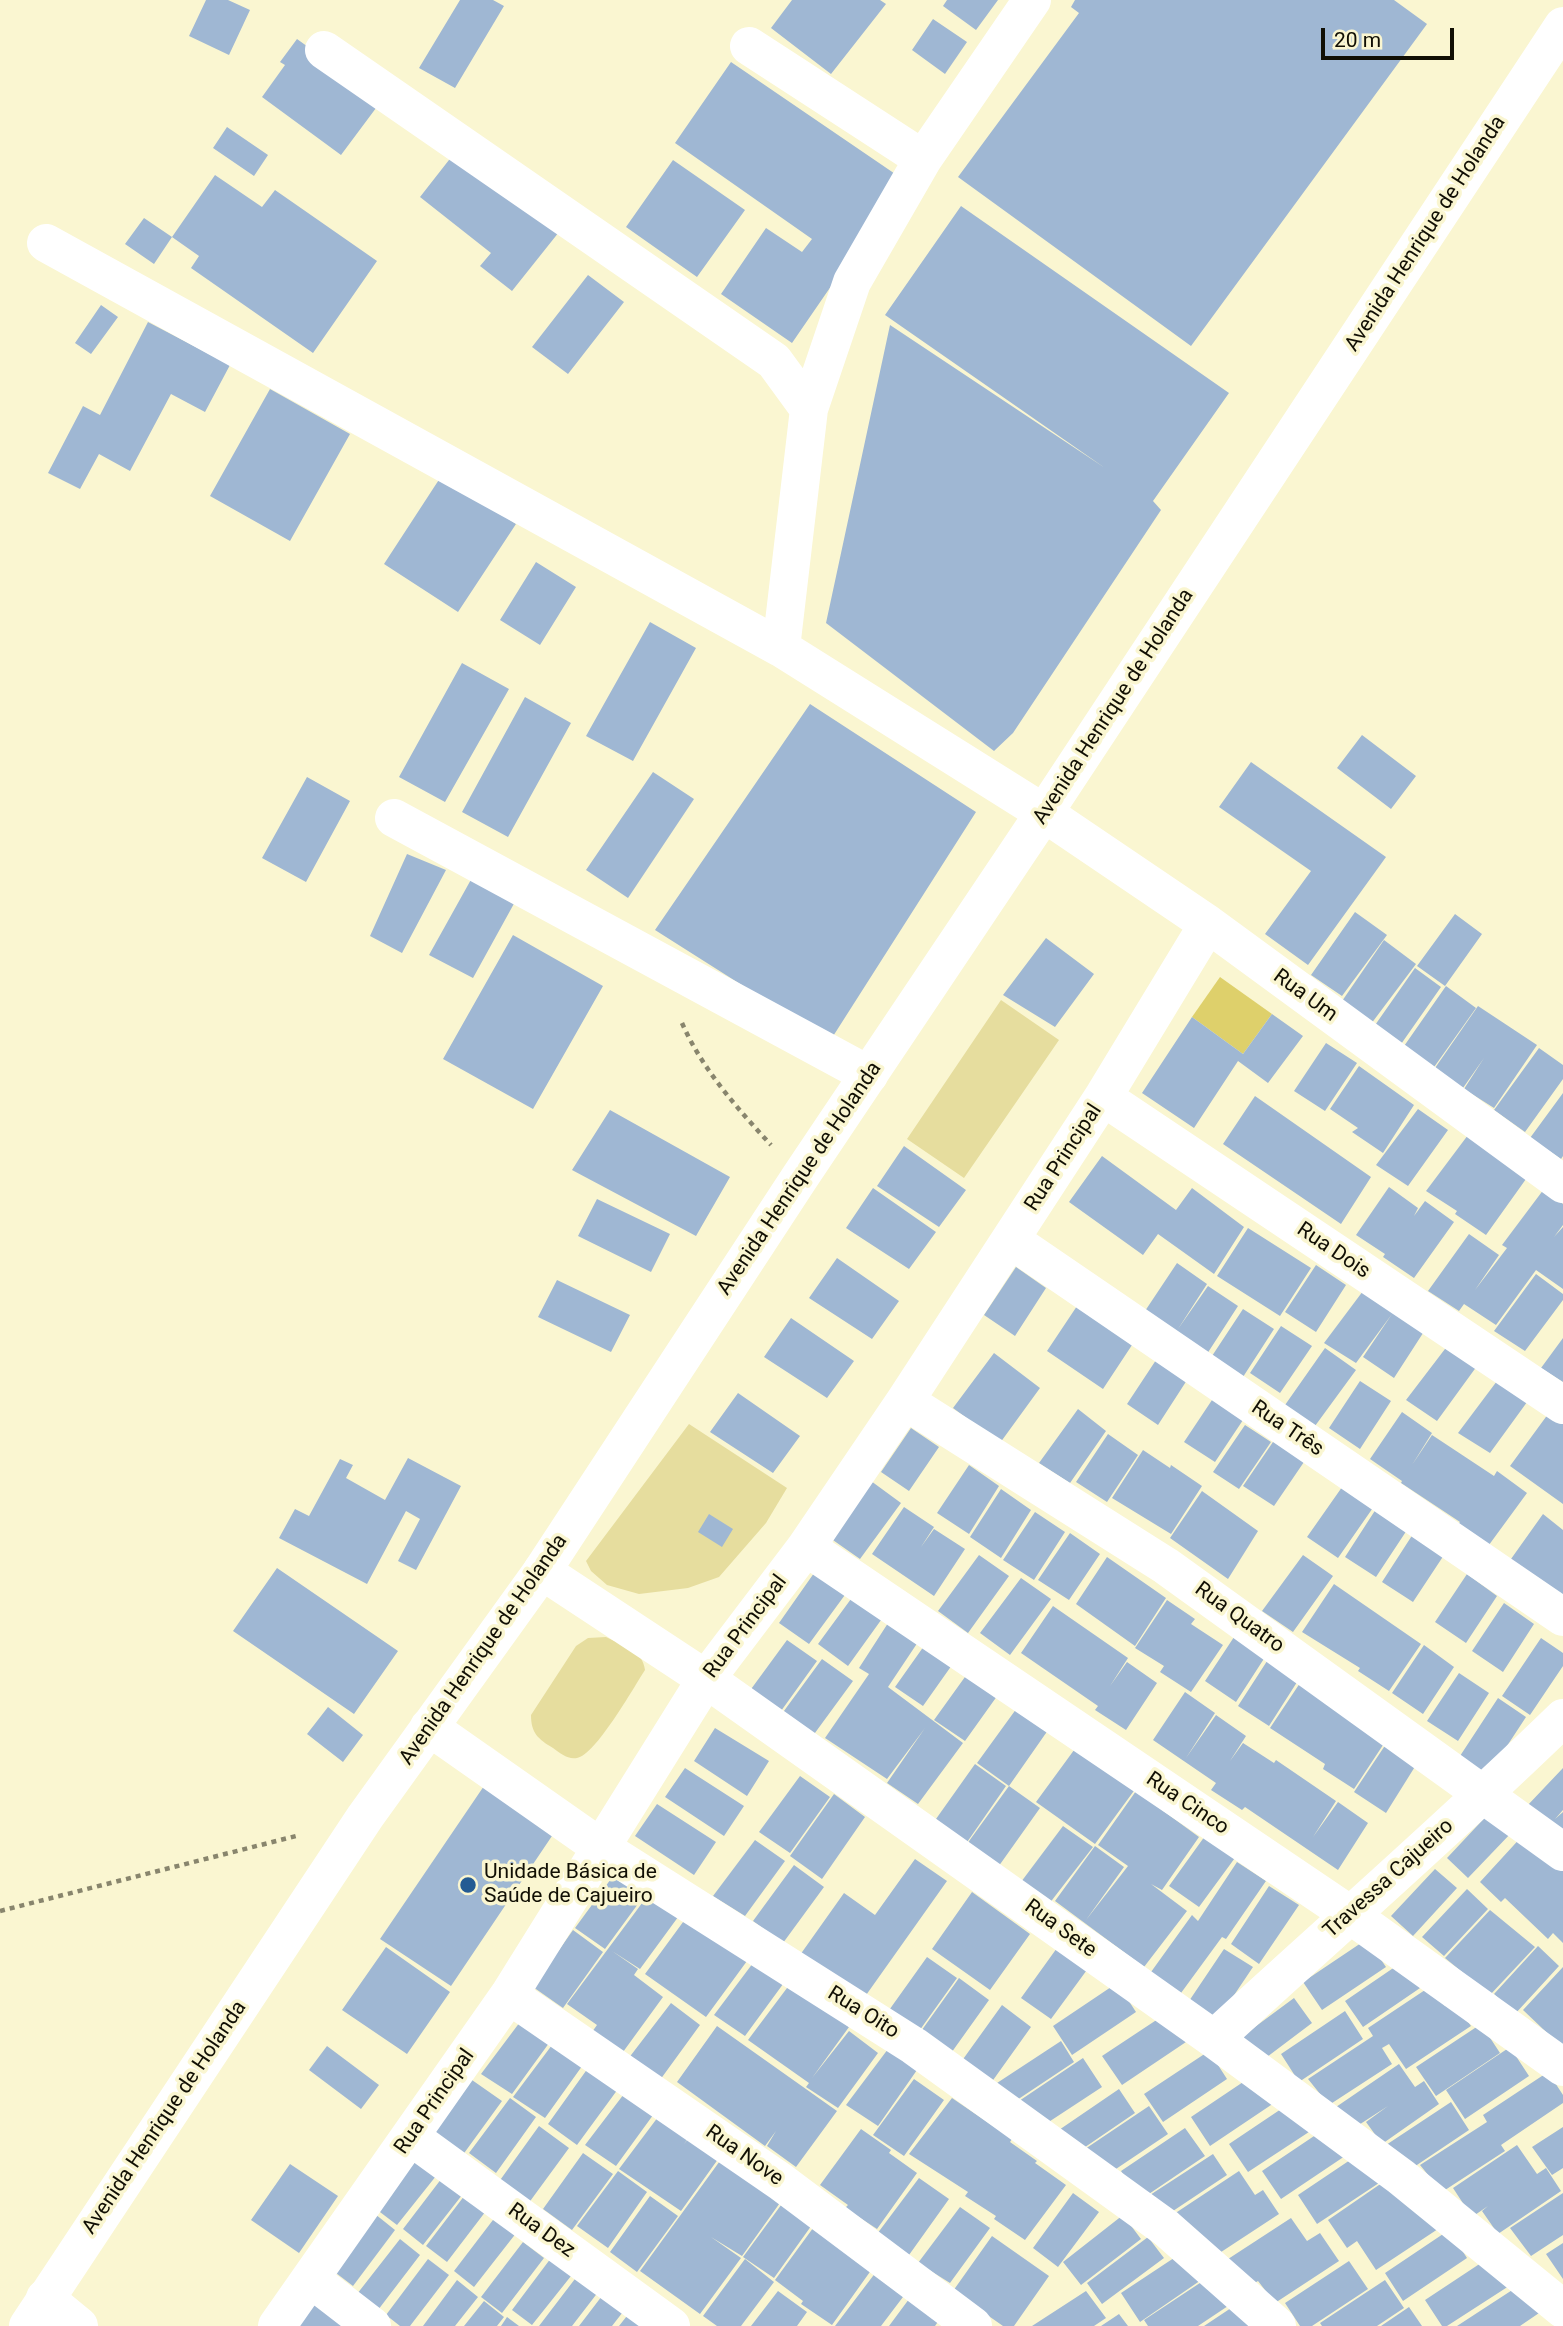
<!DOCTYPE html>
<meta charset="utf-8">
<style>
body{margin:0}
#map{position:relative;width:1563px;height:2326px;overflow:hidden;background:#faf6d1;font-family:Roboto,sans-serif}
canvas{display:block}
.scale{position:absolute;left:1321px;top:28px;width:133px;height:32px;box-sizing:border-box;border:4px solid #110f04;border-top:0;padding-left:9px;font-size:21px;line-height:24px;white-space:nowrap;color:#110f04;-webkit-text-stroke:5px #faf6d1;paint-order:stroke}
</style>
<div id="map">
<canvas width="1563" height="2326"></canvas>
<div class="scale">20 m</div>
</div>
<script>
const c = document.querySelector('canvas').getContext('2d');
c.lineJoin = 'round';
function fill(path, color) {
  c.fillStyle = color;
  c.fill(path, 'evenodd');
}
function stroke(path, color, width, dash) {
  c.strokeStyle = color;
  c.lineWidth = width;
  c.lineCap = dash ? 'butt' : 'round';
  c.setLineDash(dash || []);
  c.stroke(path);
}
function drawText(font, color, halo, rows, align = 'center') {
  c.font = font + ' Roboto,sans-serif';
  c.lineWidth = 7;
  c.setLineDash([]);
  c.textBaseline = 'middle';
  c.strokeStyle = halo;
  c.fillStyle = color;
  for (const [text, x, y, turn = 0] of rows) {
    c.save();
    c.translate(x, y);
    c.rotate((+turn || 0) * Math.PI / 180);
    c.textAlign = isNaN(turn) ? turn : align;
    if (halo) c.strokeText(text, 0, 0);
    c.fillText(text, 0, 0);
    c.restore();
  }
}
fill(new Path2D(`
 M1001,1000L1059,1040L964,1178L907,1139Z
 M689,1424L787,1488L766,1523L719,1577L688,1588L639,1594L607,1585L591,1571L586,1561Z
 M606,1637C622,1645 643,1650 645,1670C634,1687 595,1756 577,1758C568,1760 560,1753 553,1748C538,1739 531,1733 531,1715L576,1646L588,1638Z`), '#e6dd9e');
fill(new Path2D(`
 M1220,977L1272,1014L1243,1054L1192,1017Z`), '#ded06b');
fill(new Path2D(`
 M206,0H228L250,10L229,55L189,36Z
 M460,0H493L504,6L455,88L419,68Z
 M792,0H880L886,4L831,74L771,28Z
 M947,0H998L976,30L943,6Z
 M1075,0H1394L1427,24L1191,346L958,177L1079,13L1071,7Z
 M933,19L967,42L945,74L912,50Z
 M297,39L382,100L341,155L262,97L285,65L280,62Z
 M731,62L904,180L792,343L721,294L766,228L802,252L812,239L675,143Z
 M227,127L268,155L254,176L213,148Z
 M456,151L559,232L512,291L480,266L491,253L420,197Z
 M673,160L745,210L697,277L626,227Z
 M215,175L262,207L275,190L377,261L313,353L191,268L199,256L172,237L154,264L125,244L144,218L172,237Z
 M961,206L1229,393L1153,501L1161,510L1013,733L994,751L826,623L890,325L1105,468L885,315Z
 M588,275L624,302L568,374L532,347Z
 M101,305L118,317L91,354L75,343Z
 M148,322L230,365L205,412L171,394L130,471L99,454L80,489L48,473L83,406L100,415Z
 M270,389L350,434L290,541L210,496Z
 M442,475L516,524L458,612L384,564Z
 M536,562L576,587L540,645L500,620Z
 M650,622L696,648L633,761L586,736Z
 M462,663L509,689L445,802L399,777Z
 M525,697L571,723L508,837L462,812Z
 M810,704L976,812L830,1041L655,930Z
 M1362,735L1416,776L1391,809L1337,768Z
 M1251,762L1386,857L1308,965L1265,934L1311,871L1219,807Z
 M653,772L694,799L628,898L586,870Z
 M307,777L350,801L306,882L262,858Z
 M407,854L446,870L402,953L370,936Z
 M473,876L516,900L473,978L429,955Z
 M1355,912L1387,935L1342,996L1311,975Z
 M1455,914L1482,934L1445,986L1417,966Z
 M513,935L603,986L533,1109L443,1059Z
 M1046,938L1094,974L1055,1027L1003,995Z
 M1384,940L1416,964L1371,1024L1340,1004Z
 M1415,968L1441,987L1399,1047L1373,1028Z
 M1446,986L1476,1008L1432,1070L1402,1049Z
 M1478,1006L1537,1045L1494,1108L1464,1089L1484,1058L1463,1088L1435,1068Z
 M1272,1014L1303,1036L1268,1083L1238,1061L1194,1128L1142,1093L1192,1017L1243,1054Z
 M1326,1043L1357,1063L1325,1111L1294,1091Z
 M1539,1048L1563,1065V1079L1525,1132L1494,1110Z
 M1359,1066L1414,1105L1383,1153L1352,1132L1358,1128L1330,1109Z
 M1563,1093V1156L1561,1159L1530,1138Z
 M1255,1096L1371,1177L1341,1224L1223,1144Z
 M1418,1109L1448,1130L1408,1186L1376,1165Z
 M610,1110L730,1177L696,1236L572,1170Z
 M1468,1135L1526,1179L1486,1235L1455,1214L1457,1211L1426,1191Z
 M904,1146L966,1190L939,1227L877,1186Z
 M1102,1156L1176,1210L1192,1188L1244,1227L1214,1274L1158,1234L1143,1255L1069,1202Z
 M1389,1187L1418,1208L1414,1216L1425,1201L1454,1222L1414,1278L1383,1257L1385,1254L1356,1235Z
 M873,1188L936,1232L909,1269L846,1228Z
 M1544,1189L1563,1204V1225L1554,1237L1563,1227V1289L1536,1270L1496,1325L1464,1304L1459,1311L1428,1291L1469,1234L1499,1255L1475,1290L1507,1248L1502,1245Z
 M597,1199L670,1234L651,1272L578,1236Z
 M1248,1228L1311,1268L1280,1316L1217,1276Z
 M837,1258L899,1301L872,1339L809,1298Z
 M1177,1263L1207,1284L1178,1329L1208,1286L1238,1306L1207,1354L1145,1311Z
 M1316,1265L1346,1285L1316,1332L1285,1312Z
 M1016,1267L1046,1288L1015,1336L984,1315Z
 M1536,1274L1563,1294V1300L1525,1351L1494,1331Z
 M557,1280L630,1315L611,1352L538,1317Z
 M1366,1287L1425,1330L1394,1378L1363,1357L1392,1314L1356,1363L1324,1343Z
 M1079,1303L1134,1342L1103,1389L1047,1351Z
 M1243,1309L1274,1329L1243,1377L1212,1356Z
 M791,1318L854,1361L827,1398L764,1357Z
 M1281,1326L1312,1346L1280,1393L1250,1373Z
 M1563,1338V1382L1541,1368Z
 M1448,1345L1477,1366L1437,1421L1406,1400Z
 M1325,1348L1356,1370L1315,1426L1285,1405Z
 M994,1353L1040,1388L1000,1443L953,1408Z
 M1158,1357L1189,1377L1158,1425L1127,1404Z
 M1500,1377L1530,1398L1490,1453L1458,1433Z
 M1360,1381L1391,1401L1360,1449L1329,1428Z
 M738,1393L800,1436L773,1473L710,1432Z
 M1216,1394L1247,1414L1215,1462L1184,1442Z
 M1078,1409L1106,1431L1070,1483L1039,1463Z
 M1551,1410L1563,1418V1504L1510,1466Z
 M1402,1412L1432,1433L1412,1465L1432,1435L1494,1476L1497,1471L1527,1493L1486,1549L1455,1528L1460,1522L1401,1483L1402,1481L1370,1459Z
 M1245,1425L1271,1442L1239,1489L1213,1472Z
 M911,1428L939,1447L909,1491L881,1472Z
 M1108,1434L1138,1455L1107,1502L1076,1482Z
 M1275,1439L1306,1459L1274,1506L1243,1486Z
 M1143,1450L1170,1468L1171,1465L1202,1486L1171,1534L1112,1498Z
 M408,1458L461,1486L416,1570L398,1561L420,1519L406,1511L367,1584L279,1538L295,1509L309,1516L340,1459L353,1465L346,1478L385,1500Z
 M969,1465L999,1486L969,1534L937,1513Z
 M1347,1480L1377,1502L1338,1558L1307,1537Z
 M871,1481L901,1503L860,1559L830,1538Z
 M1001,1489L1031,1510L1001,1558L970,1537Z
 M1202,1491L1258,1531L1228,1579L1170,1538Z
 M904,1507L934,1527L921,1547L934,1529L965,1549L934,1596L872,1554Z
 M1376,1509L1407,1530L1376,1577L1345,1557Z
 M1035,1512L1065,1532L1034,1580L1003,1560Z
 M709,1514L733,1529L722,1547L698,1532Z
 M1543,1514L1563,1530V1605L1506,1566Z
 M1070,1533L1100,1554L1069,1600L1038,1580Z
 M1413,1534L1444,1555L1413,1602L1382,1582Z
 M979,1555L1009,1576L968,1633L938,1611Z
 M1303,1555L1333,1576L1293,1632L1262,1611Z
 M1107,1557L1166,1598L1135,1646L1076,1604Z
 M819,1566L850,1588L809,1644L779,1623Z
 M277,1568L398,1651L354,1714L233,1631Z
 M1467,1574L1497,1596L1466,1643L1435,1622Z
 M1021,1578L1051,1599L1010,1655L980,1633Z
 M1334,1584L1421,1644L1389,1691L1358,1671L1360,1668L1302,1632Z
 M859,1588L889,1609L848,1666L818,1644Z
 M1167,1600L1195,1619L1191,1624L1223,1645L1191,1692L1160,1672L1164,1666L1135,1648Z
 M1504,1603L1534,1624L1503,1672L1472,1651Z
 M1053,1606L1128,1658L1110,1686L1127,1662L1157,1683L1126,1730L1095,1710L1098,1706L1021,1653Z
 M890,1620L920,1639L888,1687L963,1743L918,1804L887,1783L925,1728L887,1779L825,1738L869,1674L859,1668Z
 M1236,1634L1267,1654L1236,1702L1205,1681Z
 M1541,1638L1563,1653V1666L1530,1715L1502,1696Z
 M787,1640L817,1661L776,1718L746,1696Z
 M1424,1645L1454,1667L1423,1714L1392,1693Z
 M924,1646L952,1665L923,1706L895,1687Z
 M1269,1658L1299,1679L1269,1726L1238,1706Z
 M822,1659L853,1681L812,1737L781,1715Z
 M975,1663L1005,1685L965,1741L934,1720Z
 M1459,1673L1489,1693L1458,1741L1427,1721Z
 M1302,1680L1385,1742L1354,1789L1323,1769L1325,1764L1270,1728Z
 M1185,1692L1215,1713L1186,1758L1216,1715L1246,1736L1230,1761L1243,1743L1274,1763L1276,1760L1336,1801L1313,1837L1338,1802L1368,1823L1338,1870L1245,1807L1242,1810L1211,1790L1216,1783L1153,1740Z
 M1498,1698L1526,1717L1488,1775L1460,1756Z
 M1022,1701L1053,1723L1009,1786L977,1763Z
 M328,1707L363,1735L343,1762L307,1734Z
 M715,1728L769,1761L747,1796L694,1761Z
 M1386,1744L1416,1765L1386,1813L1354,1792Z
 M1077,1746L1136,1788L1095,1844L1036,1802Z
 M975,1764L1006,1786L963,1848L931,1826Z
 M685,1768L744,1806L724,1836L665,1797Z
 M1563,1768V1810L1555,1819L1563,1812V1835L1526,1807Z
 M800,1776L830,1797L790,1853L759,1832Z
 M486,1783L556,1830L451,1986L380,1939Z
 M1009,1786L1040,1808L996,1870L964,1848Z
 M1136,1791L1199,1837L1162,1890L1151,1884L1187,1911L1144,1967L1055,1901L1095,1846L1124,1867L1086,1920L1128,1866L1098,1845Z
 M834,1794L865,1817L822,1879L790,1856Z
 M657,1804L716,1842L694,1875L635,1836Z
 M1492,1810L1513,1831L1468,1878L1447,1858Z
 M1063,1826L1093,1847L1049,1904L1021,1882Z
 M1210,1829L1240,1851L1199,1907L1169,1886Z
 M1524,1834L1563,1862V1943L1553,1933L1548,1939L1505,1898L1501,1902L1480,1882Z
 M755,1840L785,1861L745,1916L713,1896Z
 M915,1859L947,1881L864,1998L800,1955L844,1893L875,1915Z
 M1237,1862L1266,1881L1226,1939L1222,1937L1181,1993L1151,1972L1192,1915L1198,1921Z
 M794,1865L824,1887L783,1943L753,1921Z
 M1435,1869L1457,1888L1413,1936L1391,1916Z
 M616,1872L646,1893L605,1949L575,1928Z
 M1269,1886L1299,1905L1259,1964L1231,1944Z
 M1467,1889L1488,1909L1444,1956L1422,1937Z
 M651,1891L681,1913L640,1969L612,1951L638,1969L634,1975L663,1997L623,2052L592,2032L597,2025L567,2004Z
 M972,1892L1030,1934L990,1990L932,1949Z
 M1490,1910L1535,1947L1490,1995L1445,1958Z
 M686,1918L747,1961L706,2017L645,1974Z
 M573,1930L603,1952L563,2008L533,1987Z
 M1367,1939L1386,1967L1322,2010L1303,1982Z
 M1062,1941L1092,1963L1051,2019L1021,1998Z
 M1538,1946L1559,1966L1515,2014L1494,1994Z
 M386,1947L450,1992L407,2054L342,2010Z
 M1224,1949L1253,1967L1214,2025L1185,2007Z
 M927,1957L957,1978L917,2034L887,2013Z
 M756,1959L786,1980L745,2036L714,2015Z
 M1405,1960L1423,1986L1363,2027L1345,2001Z
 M1563,1967V2048L1523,2010Z
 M959,1978L989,2000L949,2056L919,2034Z
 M1117,1983L1136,2012L1072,2055L1053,2026Z
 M790,1984L849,2027L812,2078L849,2031L878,2053L838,2108L806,2087L809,2083L748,2040Z
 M1431,1986L1445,2006L1454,2001L1471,2026L1406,2069L1389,2044L1382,2048L1392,2064L1329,2105L1308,2079L1373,2036L1368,2028Z
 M1294,1998L1312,2023L1259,2063L1240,2038Z
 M671,2003L700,2025L660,2080L628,2059Z
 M1002,2005L1031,2027L991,2083L961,2062Z
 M1345,2011L1363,2039L1299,2082L1281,2054Z
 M1167,2013L1186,2042L1122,2085L1102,2056Z
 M523,2018L552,2039L512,2094L481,2074Z
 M1481,2024L1500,2053L1436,2096L1416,2067Z
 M717,2026L837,2111L796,2167L767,2146L776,2131L765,2146L677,2082Z
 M555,2041L585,2062L545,2118L513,2097Z
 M1061,2041L1074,2062L1011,2104L997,2083Z
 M327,2046L379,2085L361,2109L309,2070Z
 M1510,2047L1529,2076L1465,2119L1446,2090Z
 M888,2049L917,2070L878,2126L846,2105Z
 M1209,2051L1227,2079L1163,2122L1144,2094Z
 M1083,2058L1102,2087L1038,2129L1019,2101Z
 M1399,2064L1415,2087L1424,2081L1439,2104L1382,2144L1366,2122L1388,2106L1351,2130L1336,2107Z
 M588,2068L618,2089L577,2145L548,2124Z
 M1548,2072L1563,2095V2103L1501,2145L1505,2151L1442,2192L1420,2165L1487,2122L1483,2115Z
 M1255,2074L1274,2103L1210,2146L1191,2117Z
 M914,2079L944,2100L904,2156L873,2135Z
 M472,2080L502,2101L462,2156L431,2136Z
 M1119,2089L1135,2113L1072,2156L1056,2132Z
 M627,2090L656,2111L616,2166L585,2145Z
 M510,2098L536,2117L496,2173L469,2153Z
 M952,2098L1012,2139L1010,2142L1037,2161L1035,2163L1066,2185L1025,2240L994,2219L996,2216L965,2196L968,2192L909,2154Z
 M1293,2101L1312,2130L1248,2172L1229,2144Z
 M1451,2102L1469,2130L1405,2173L1386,2145Z
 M1149,2106L1168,2134L1104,2177L1085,2149Z
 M661,2113L691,2134L684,2144L692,2134L721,2155L681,2211L619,2169Z
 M539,2126L569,2148L528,2204L498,2183Z
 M1563,2127V2168L1552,2175L1532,2147Z
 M1185,2128L1205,2156L1140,2200L1121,2171Z
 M1326,2128L1345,2156L1281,2199L1262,2171Z
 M861,2129L891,2150L889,2153L917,2173L877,2229L845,2208L848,2205L820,2185Z
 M1517,2145L1537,2174L1546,2168L1561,2191L1498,2234L1482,2211L1488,2206L1472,2217L1453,2188Z
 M1362,2152L1382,2181L1317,2224L1298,2195Z
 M583,2153L613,2174L572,2230L543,2209Z
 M1213,2154L1227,2175L1164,2217L1150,2195Z
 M419,2155L440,2171L397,2225L376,2209Z
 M722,2158L782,2200L742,2256L711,2237L741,2258L700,2314L640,2271Z
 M290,2164L338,2196L299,2253L251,2220Z
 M618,2171L647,2192L608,2248L577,2226Z
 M1239,2171L1255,2195L1263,2190L1279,2214L1215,2256L1174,2214Z
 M445,2174L466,2190L423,2245L403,2229Z
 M1392,2176L1441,2227L1376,2270L1357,2241L1347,2248L1328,2220Z
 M919,2178L949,2199L909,2255L877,2234Z
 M468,2191L489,2207L447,2262L426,2246Z
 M1073,2193L1099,2212L1058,2267L1033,2248Z
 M1563,2193V2235L1531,2256L1510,2228Z
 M650,2196L678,2216L637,2272L610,2252Z
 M784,2201L814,2222L774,2278L743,2257Z
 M960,2207L990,2228L950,2283L918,2263Z
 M375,2214L395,2230L353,2286L332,2270Z
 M1123,2215L1141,2239L1081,2285L1063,2262Z
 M496,2216L517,2232L474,2287L454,2271Z
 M1291,2218L1307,2241L1320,2233L1339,2261L1275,2303L1258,2281L1246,2288L1225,2261Z
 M816,2224L872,2269L832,2325L801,2304L803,2301L775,2280Z
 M1449,2230L1467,2258L1403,2301L1385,2273Z
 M992,2236L1049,2276L1014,2326H1003L953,2291Z
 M1148,2237L1164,2258L1102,2304L1087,2283Z
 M400,2239L420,2255L378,2310L357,2294Z
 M523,2242L544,2258L502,2313L481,2297Z
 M1563,2243V2279L1546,2254Z
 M1186,2250L1204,2278L1140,2322L1121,2293Z
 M554,2254L575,2271L532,2325L512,2310Z
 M1490,2257L1509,2286L1447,2326H1442L1425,2300Z
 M428,2259L449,2275L410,2326H400L386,2315Z
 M745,2259L774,2282L741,2326H717L703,2316Z
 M1349,2261L1368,2289L1312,2326H1300L1285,2303Z
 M581,2271L602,2287L572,2326H539Z
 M876,2272L906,2293L881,2326H835Z
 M1209,2277L1228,2306L1198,2326H1148L1144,2320Z
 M457,2280L478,2297L455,2326H423Z
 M1385,2280L1404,2308L1377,2326H1322L1320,2323Z
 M1523,2283L1542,2311L1520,2326H1457Z
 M778,2291L807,2312L797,2326H751Z
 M1086,2291L1106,2318L1094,2326H1032Z
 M605,2292L626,2308L612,2326H579Z
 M912,2295L942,2316L935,2326H889Z
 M311,2300L343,2326H290Z
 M484,2301L504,2317L497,2326H464Z
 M1237,2304L1251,2326H1204Z
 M1409,2307L1422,2326H1381Z
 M630,2312L648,2326H619Z
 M1119,2314L1128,2326H1101Z
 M507,2317L519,2326H501Z`), '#9fb7d3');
stroke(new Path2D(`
 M682,1023C702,1069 737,1108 771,1145
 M0,1911L300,1835`), '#88856d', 4.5, [5, 5]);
stroke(new Path2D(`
 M749,46L923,159
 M324,50L774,361L809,409
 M46,243L781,648L1044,813L1208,924L1563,1184
 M781,648L809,409L852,282L923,159L1032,0
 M394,818L869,1075
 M1103,1097L1563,1405
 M1011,1240L1563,1617
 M905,1401L1166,1566L1563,1852
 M806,1547L1349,1914L1563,2067
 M542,1571L706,1679L1214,2039L1401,2177L1563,2309
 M429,1727L600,1847L914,2046L1166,2228L1277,2326
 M509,1995L781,2182L973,2326
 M1214,2039C1330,1932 1450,1828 1563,1718
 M411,2137L671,2326
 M311,2279L372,2326
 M45,2298L79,2326
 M277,2326L509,1995L706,1679L806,1547L905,1401L1103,1097L1208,924`), '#fff', 38);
stroke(new Path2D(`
 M28,2326L365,1817L542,1571L800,1177L1044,813L1563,26`), '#fff', 38);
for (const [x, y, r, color] of [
 [468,1885,9,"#245b93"]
]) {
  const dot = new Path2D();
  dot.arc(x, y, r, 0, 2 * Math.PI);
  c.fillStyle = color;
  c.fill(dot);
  stroke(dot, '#faf6d1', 2.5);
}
drawText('21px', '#110f04', '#faf6d1', [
 ["Avenida Henrique de Holanda",1426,234,-57],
 ["Avenida Henrique de Holanda",1114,707,-57],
 ["Rua Um",1305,996,36],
 ["Rua Principal",1064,1158,-57],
 ["Avenida Henrique de Holanda",800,1179,-56],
 ["Rua Dois",1333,1251,34],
 ["Rua Três",1287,1429,34],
 ["Rua Quatro",1239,1618,36],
 ["Rua Principal",746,1627,-53],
 ["Avenida Henrique de Holanda",484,1650,-55],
 ["Rua Cinco",1187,1804,34],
 ["Travessa Cajueiro",1389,1879,-42],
 ["Rua Sete",1060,1929,36],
 ["Rua Oito",863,2013,32],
 ["Rua Principal",435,2102,-55],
 ["Avenida Henrique de Holanda",165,2118,-56],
 ["Rua Nove",744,2156,35],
 ["Rua Dez",541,2231,36]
]);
drawText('21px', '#110f04', '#faf6d1', [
 ["Unidade Básica de",484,1873],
 ["Saúde de Cajueiro",484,1897]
], 'left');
</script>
